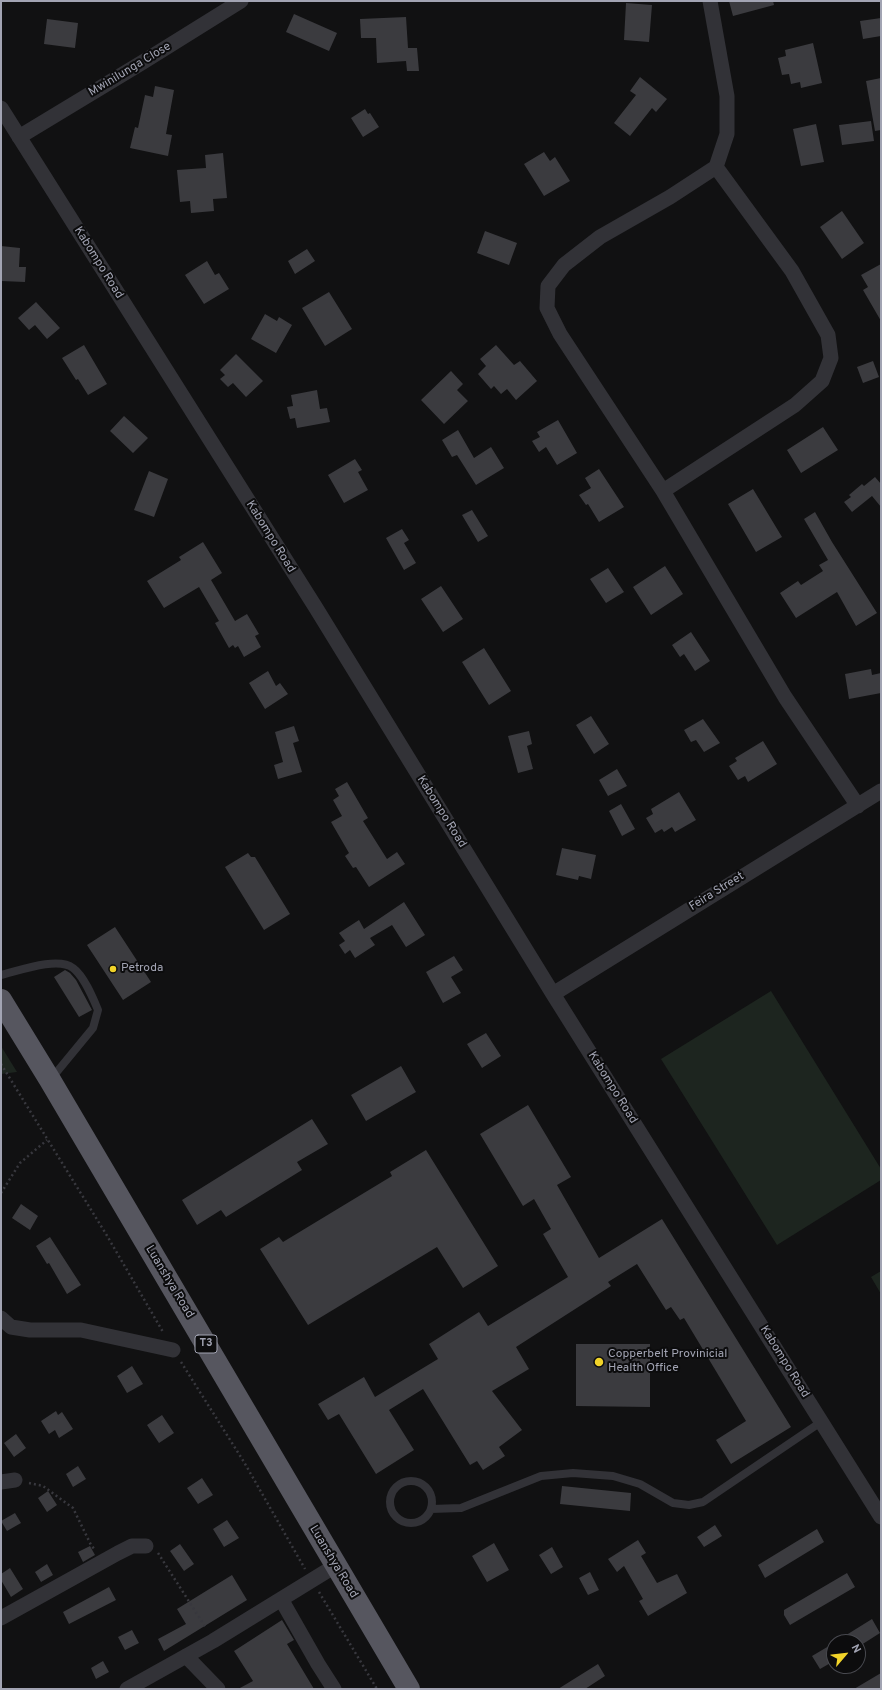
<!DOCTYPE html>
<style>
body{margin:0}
#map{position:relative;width:882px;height:1690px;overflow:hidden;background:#111112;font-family:Overpass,sans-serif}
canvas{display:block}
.frame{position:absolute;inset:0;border:2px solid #a2a4b3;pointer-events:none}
.north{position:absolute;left:826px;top:1634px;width:40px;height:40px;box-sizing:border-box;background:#0c0c0d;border:1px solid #48494f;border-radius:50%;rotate:62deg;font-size:11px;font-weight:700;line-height:16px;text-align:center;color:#a2a4b3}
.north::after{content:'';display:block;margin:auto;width:14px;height:18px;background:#f1d329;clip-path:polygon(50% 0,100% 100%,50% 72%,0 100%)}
</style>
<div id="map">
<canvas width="882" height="1690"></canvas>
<div class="frame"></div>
<div class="north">N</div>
</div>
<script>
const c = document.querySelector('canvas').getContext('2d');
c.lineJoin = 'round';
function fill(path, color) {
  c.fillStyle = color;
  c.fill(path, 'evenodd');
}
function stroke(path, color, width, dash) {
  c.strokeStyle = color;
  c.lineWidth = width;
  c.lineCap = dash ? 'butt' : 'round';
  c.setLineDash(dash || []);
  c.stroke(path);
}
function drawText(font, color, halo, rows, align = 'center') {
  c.font = font + ' Overpass,sans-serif';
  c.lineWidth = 4;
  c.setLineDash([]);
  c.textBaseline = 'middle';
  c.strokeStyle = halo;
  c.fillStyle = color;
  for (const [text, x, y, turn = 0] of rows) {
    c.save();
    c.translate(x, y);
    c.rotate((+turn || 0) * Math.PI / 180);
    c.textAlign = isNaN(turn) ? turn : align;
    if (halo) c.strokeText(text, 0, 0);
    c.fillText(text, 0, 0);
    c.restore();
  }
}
fill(new Path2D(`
 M771,991L881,1169V1180L777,1245L661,1059Z
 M1,1046L17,1072L1,1074Z
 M881,1271V1294L871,1277Z`), '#1d251f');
fill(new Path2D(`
 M729,1H773L774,5L733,16Z
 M626,3L652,5L649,42L624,40Z
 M294,14L337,33L329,51L286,32Z
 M406,17L408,48H417L419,71H407L406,61L377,63L376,38H361L360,19Z
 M881,18V36L863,39L860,21Z
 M47,19L78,23L75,48L44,44Z
 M813,43L822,83L801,88L800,82L791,84L789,74L782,75L778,58L786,56L785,50Z
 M640,77L667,99L656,112L652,108L630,136L614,123L636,95L630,91Z
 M881,78V130L875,131L866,81Z
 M155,86L174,90L166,134L172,135L168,156L130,148L135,127L138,128L145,95L153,97Z
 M365,109L368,114L370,113L379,127L363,137L351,118Z
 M871,121L874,141L842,145L839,125Z
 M816,124L824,162L801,166L793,129Z
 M544,152L550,161L555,157L570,181L544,196L524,164Z
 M223,153L227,198L213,199L214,211L191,213L190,201L180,202L177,170L206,168L205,155Z
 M842,211L864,243L842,259L820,227Z
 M485,231L517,243L509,265L477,253Z
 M1,246L20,248L19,267H26L25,282L1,281Z
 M307,249L315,261L295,274L288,261Z
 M207,261L215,275L219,273L229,289L204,304L185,275Z
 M881,264V321L863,290L868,287L861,275Z
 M329,292L352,329L325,346L302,308Z
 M36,302L60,328L47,339L35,325L29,330L18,318Z
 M265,314L277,321L279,317L292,325L276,353L251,339Z
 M84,345L107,384L88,395L78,379L76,380L62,358Z
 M496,345L514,365L520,361L537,381L516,400L507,389L501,394L494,386L491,389L478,374L486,366L480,359Z
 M236,354L263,381L246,397L233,383L228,387L220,379L225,375L220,370Z
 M873,361L879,377L863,383L857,367Z
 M451,371L463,384L457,390L468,401L444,424L421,400Z
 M317,390L320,409L327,408L330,422L297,428L295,418L290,419L287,407L293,406L291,395Z
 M124,416L148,438L133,453L110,431Z
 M558,420L577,453L557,465L546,447L539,452L532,441L540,437L537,432Z
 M823,427L838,450L801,473L787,450Z
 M458,430L474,458L491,447L504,468L476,485L457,455L452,457L442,440Z
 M355,459L362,470L358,472L368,490L344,503L328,475Z
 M599,469L624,507L599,522L588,504L586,505L579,495L591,488L585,478Z
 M149,471L168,479L154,517L134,510Z
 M875,477L881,484V507L872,496L852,512L844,502L851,497L849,495L862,484L864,486Z
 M753,489L782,537L756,552L728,504Z
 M472,510L488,536L478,542L462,515Z
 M815,512L832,542L877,613L856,626L837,592L796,618L780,593L798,581L801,585L823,571L819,565L828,560L804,519Z
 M402,529L409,540L404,543L416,563L404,570L386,538Z
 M203,542L222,573L211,580L235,621L247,614L259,634L255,636L261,647L244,657L238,646L235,648L233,645L229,648L215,623L219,621L199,587L164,608L147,581L181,560L179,557Z
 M665,566L683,594L651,615L633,587Z
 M608,568L624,592L606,603L590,579Z
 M441,586L463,619L443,632L421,599Z
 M691,632L710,661L695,671L684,654L680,657L672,645Z
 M484,648L511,691L489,705L462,662Z
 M871,669L872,675L881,673V693L849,699L845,674Z
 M268,671L276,686L280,683L288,694L265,709L249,683Z
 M591,716L609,744L594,754L576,725Z
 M703,719L720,743L704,752L696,740L691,742L684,730Z
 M294,726L299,741L293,743L302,772L278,779L274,765L283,762L275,732Z
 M529,731L532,744L527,746L533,769L518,773L508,736Z
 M763,741L777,764L748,782L745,776L738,780L729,766L737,761L735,758Z
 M617,769L627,786L608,796L599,780Z
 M347,782L368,818L363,821L387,859L397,852L405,864L369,887L356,867L353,868L345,856L349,853L331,822L342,816L333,800L339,796L335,789Z
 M679,792L696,820L675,832L672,827L664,832L662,829L655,833L646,818L653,814L651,809Z
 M621,804L635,829L622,836L609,811Z
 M562,848L596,855L591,879L579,876L578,880L556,875Z
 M248,853L251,857H255L290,914L264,930L225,867Z
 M404,902L425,935L406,947L392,925L370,938L375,945L355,958L350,950L345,954L339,945L345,941L339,933L359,920L364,929Z
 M115,927L151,982L123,1000L87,945Z
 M454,956L463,970L451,977L461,993L443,1003L426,972Z
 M65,970L70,973L76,980L92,1010L79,1017L54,977Z
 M486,1033L501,1056L482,1068L467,1044Z
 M401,1066L416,1092L366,1121L351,1095Z
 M528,1105L571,1177L557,1185L599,1258L662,1219L791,1427L731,1464L716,1440L746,1421L684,1318L680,1320L671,1307L666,1310L637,1264L608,1282L611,1286L516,1347L529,1369L492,1391L522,1430L499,1447L505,1456L483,1470L477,1461L470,1465L423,1389L389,1410L414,1450L376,1474L339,1414L328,1420L318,1404L364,1377L375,1397L438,1359L429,1344L479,1312L488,1326L568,1277L543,1234L551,1229L534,1199L523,1206L480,1134Z
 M312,1119L328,1144L297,1162L302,1170L226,1217L221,1210L197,1225L182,1200Z
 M426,1150L498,1266L463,1288L437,1247L308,1325L260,1249L279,1237L283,1242L392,1176L390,1172Z
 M21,1204L38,1216L30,1230L12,1218Z
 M50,1237L81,1285L67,1294L49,1263L47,1264L36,1246Z
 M576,1344H650V1407L576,1406Z
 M132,1366L143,1384L127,1393L117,1376Z
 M56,1411L58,1415L62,1412L73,1429L59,1438L55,1430L49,1434L41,1421Z
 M162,1415L174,1433L159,1443L147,1425Z
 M16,1434L26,1448L14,1457L4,1443Z
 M78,1466L86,1479L73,1487L66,1474Z
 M202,1478L213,1495L198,1504L187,1488Z
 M562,1486L631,1493L630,1511L560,1504Z
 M48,1491L57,1505L47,1512L38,1498Z
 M15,1513L21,1523L7,1531L1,1521Z
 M227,1520L239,1538L224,1547L213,1529Z
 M715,1525L722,1536L704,1547L697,1537Z
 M817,1529L824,1542L765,1578L758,1565Z
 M638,1540L646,1553L641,1556L657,1583L677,1574L687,1593L648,1616L639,1601L643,1599L624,1566L617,1572L608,1559Z
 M494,1543L509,1570L487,1582L472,1556Z
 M180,1544L194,1564L184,1571L170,1551Z
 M90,1546L95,1555L83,1562L78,1552Z
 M552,1547L563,1567L551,1574L539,1555Z
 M47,1564L53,1575L41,1582L35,1572Z
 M10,1568L23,1589L11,1597L1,1580V1574Z
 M590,1572L599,1590L588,1595L579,1578Z
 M847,1573L855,1587L790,1625L784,1615V1610Z
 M232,1575L247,1600L164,1651L158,1639L186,1624L177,1609Z
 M109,1587L116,1600L69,1624L63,1612Z
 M872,1619L880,1633L858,1647V1642H835Z
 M282,1620L294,1640L287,1644L314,1689H238L253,1681L234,1651Z
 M132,1630L139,1643L125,1650L118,1637Z
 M834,1643V1661L820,1669L812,1656Z
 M103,1661L109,1672L96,1679L91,1668Z
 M598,1664L605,1676L585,1689H558Z
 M881,1673V1689H854Z`), '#3b3b3f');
stroke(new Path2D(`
 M1,1064L106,1234L163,1332
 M1,1193L20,1163L47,1140
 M181,1362L244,1462L305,1569
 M29,1483L43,1486L73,1508L91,1545L95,1550
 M158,1553L206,1628
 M319,1592L377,1689`), '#38383e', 2.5, [2, 3]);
stroke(new Path2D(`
 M1,975C18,971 58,956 73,968C84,976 93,998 98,1010L93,1028L51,1079
 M390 1502a21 21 0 1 1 42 0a21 21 0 1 1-42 0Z
 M431,1509L461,1508L541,1476L573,1473L613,1476L640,1484L673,1503L689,1505L703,1502L821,1422`), '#323237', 8);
stroke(new Path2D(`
 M710,1L727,96V134L716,167L670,197L600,237L564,265L548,286L547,308L560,334L663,491L785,697L858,806
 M1,108L316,608L553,994L881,1517
 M19,137L143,62L241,1
 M663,491L795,405L822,381L831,358L828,335L792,271L716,167
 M553,994L881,791
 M1,1318L11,1327L30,1330H81L173,1350
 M1,1482L15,1480
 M281,1599L318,1664L334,1689
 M1,1618L118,1553L132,1546H146
 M186,1656L218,1689
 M127,1689L213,1641L335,1566`), '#323237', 15);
stroke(new Path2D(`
 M1,1000L50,1080L409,1689`), '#56565f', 22);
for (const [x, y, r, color] of [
 [113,969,4,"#f1d329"],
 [599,1362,5,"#f1d329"]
]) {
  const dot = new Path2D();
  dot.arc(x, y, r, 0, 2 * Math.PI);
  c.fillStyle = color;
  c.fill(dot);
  stroke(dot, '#0c0c0d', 1.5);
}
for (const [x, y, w] of [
 [206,1344,22]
]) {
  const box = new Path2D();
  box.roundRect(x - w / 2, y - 9, w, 18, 3);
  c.fillStyle = '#0c0c0d';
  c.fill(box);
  stroke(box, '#a2a4b3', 1);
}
drawText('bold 11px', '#a2a4b3', null, [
 ["T3",206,1344]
]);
drawText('12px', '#a2a4b3', '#0c0c0d', [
 ["Mwinilunga Close",130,70,-31],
 ["Kabompo Road",98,263,58],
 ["Kabompo Road",270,537,58],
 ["Kabompo Road",441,812,58],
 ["Feira Street",717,892,-32],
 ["Kabompo Road",612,1088,58],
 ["Luanshya Road",169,1282,59],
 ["Kabompo Road",784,1362,58],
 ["Luanshya Road",333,1562,59]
]);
drawText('12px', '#a2a4b3', '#0c0c0d', [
 ["Petroda",121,969],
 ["Copperbelt Provinicial",608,1355],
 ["Health Office",608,1369]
], 'left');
</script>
